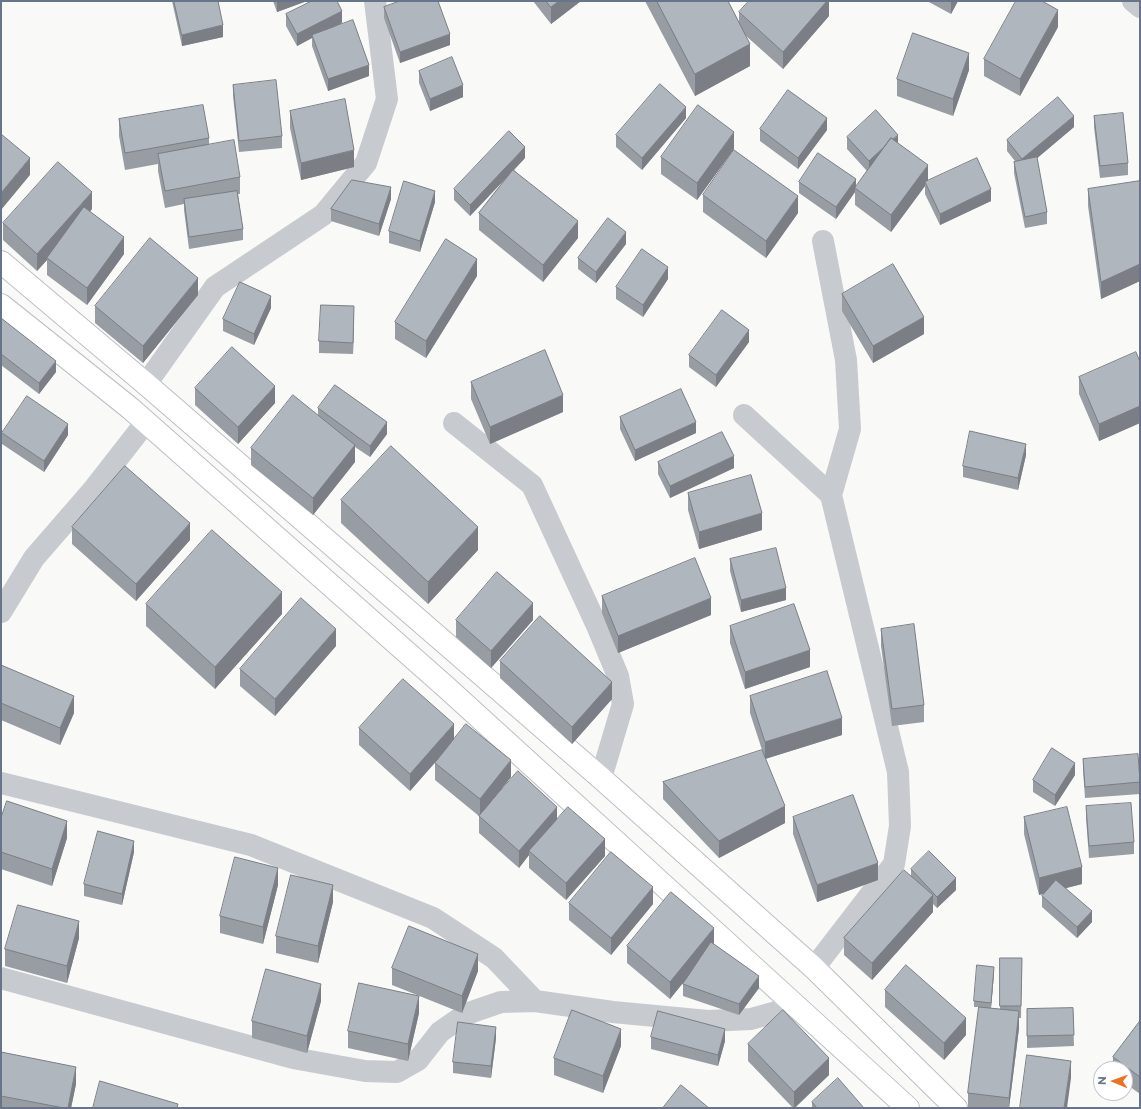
<!DOCTYPE html>
<style>
body{margin:0}
#map{position:relative;width:1141px;height:1109px;overflow:hidden;background:#f9f9f7;font-family:Montserrat,sans-serif}
canvas{display:block}
.frame{position:absolute;inset:0;border:2px solid #677489;pointer-events:none}
.north{position:absolute;left:1093px;top:1061px;width:40px;height:40px;box-sizing:border-box;background:#fff;border:1px solid #c2c7d0;border-radius:50%;rotate:272deg;font-size:11px;font-weight:700;line-height:16px;text-align:center;color:#677489}
.north::after{content:'';display:block;margin:auto;width:14px;height:18px;background:#ec7324;clip-path:polygon(50% 0,100% 100%,50% 72%,0 100%)}
</style>
<div id="map">
<canvas width="1141" height="1109"></canvas>
<div class="frame"></div>
<div class="north">N</div>
</div>
<script>
const c = document.querySelector('canvas').getContext('2d');
c.lineJoin = 'round';
function stroke(path, color, width, dash) {
  c.strokeStyle = color;
  c.lineWidth = width;
  c.lineCap = dash ? 'butt' : 'round';
  c.setLineDash(dash || []);
  c.stroke(path);
}
function fill(path, color) {
  c.fillStyle = color;
  c.fill(path, 'evenodd');
}
const secondary = new Path2D(`
 M1,262L146,384L601,778L814,968L956,1108
 M1,305L130,408L447,688L908,1108`);
stroke(secondary, '#bbbfc5', 24);
stroke(new Path2D(`
 M1133,1L1140,7
 M146,384L215,287L323,215L366,163L387,99L375,1
 M744,415L831,495
 M454,423L532,485L598,628L618,676L623,704L601,778
 M1,612L34,558L93,490L146,422
 M1,783L251,845L433,918L494,958L535,1001
 M814,968L894,864L900,826L898,772L831,495L850,429L846,360L823,241
 M1,978L293,1058L365,1071L397,1072L418,1060L440,1032L466,1014L501,1002L535,1001L613,1012L708,1021L751,1019L776,1012L793,1003`), '#c7cace', 22);
stroke(secondary, '#fff', 22);
fill(new Path2D(`
 M172,1H218L223,37L182,46Z
 M273,1H307L277,12Z
 M533,1H581L551,24Z
 M645,1H728L739,22V12L829,1V16L783,69L745,35L750,66L695,96Z
 M927,1H958L951,14Z
 M384,7L450,45L400,63L384,18Z
 M286,14L342,23L334,27L369,76L328,91L312,46V38L297,46L286,26Z
 M1058,27L1020,96L984,76V59Z
 M969,70L953,116L897,96V79Z
 M419,71L463,97L430,111L419,83Z
 M233,85L282,136V148L239,152L233,96Z
 M290,111L354,167L301,180L290,128Z
 M1094,116L1128,163V175L1100,178L1094,127Z
 M686,118L642,170L616,147V135Z
 M119,119L209,138V145L240,177V194H238L243,229V240L189,249L184,210V204L165,208L158,171V164L125,170L119,136Z
 M1074,127L1037,158L1047,212V224L1025,228L1014,173V162L1015,161L1007,151V140Z
 M760,129L827,130L798,169L760,141Z
 M847,137L898,143L928,181L991,201L940,225L925,194V186L891,232L855,205V192L836,219L799,193V182L856,187L867,171L847,149Z
 M734,149L697,200L661,174V157Z
 M525,158L514,170L578,238L543,282L479,230V213L506,178L470,216L454,200V189Z
 M1140,181V281L1101,299L1088,206V189Z
 M703,195L798,213L766,258L703,212Z
 M391,199L379,236L331,221V209Z
 M435,202L420,252L389,243V231Z
 M92,209L90,212L124,254L87,305L47,275V260L37,271L3,240V223Z
 M626,244L596,283L578,269V258Z
 M477,276L426,358L395,339V322Z
 M668,279L643,317L616,299V287Z
 M842,294L924,334L873,363L842,311Z
 M198,295L143,363L95,323V306Z
 M271,308L254,345L223,331V319Z
 M354,317L353,354L319,353V341Z
 M1,318L56,372L39,394L1,365Z
 M749,342L716,387L689,367V355Z
 M1140,362V423L1099,441L1079,394V377Z
 M471,382L563,412L490,444L471,399Z
 M195,388L275,403L238,444L195,405Z
 M318,408L387,434L370,457L355,447V462L313,515L251,465V448L318,415Z
 M620,417L696,433L635,461L620,429Z
 M2,433L68,435L44,472L2,444Z
 M1026,455L1018,490L963,477V466Z
 M658,462L734,468L670,498L658,474Z
 M688,493L762,530L699,549L688,510Z
 M341,500L478,550L428,604L341,523Z
 M72,527L190,540L136,601L72,544Z
 M730,559L786,600L741,612L730,571Z
 M602,596L711,615L618,653L602,613Z
 M146,604L282,614L215,689L146,626Z
 M456,620H533L491,668L456,637Z
 M730,626L810,667L745,689L730,643Z
 M881,629L924,705V722L892,726L881,646Z
 M336,646L275,716L240,686V669Z
 M500,661L612,699L572,744L500,678Z
 M1,665L74,713L60,745L1,720Z
 M750,696L842,735L765,759L785,823L719,858L663,799V782L764,756L750,713Z
 M359,728L454,739L511,777L489,804L557,819L605,856L566,900L529,868V855L519,868L479,833V816L435,780V763L438,759L410,791L359,745Z
 M1083,759L1140,782V794L1085,798L1083,770Z
 M1075,775L1055,806L1033,792V780Z
 M1086,806L1134,842V854L1089,858L1086,818Z
 M793,817L878,880L817,902L793,834Z
 M1024,817L1082,884L1066,888L1092,922L1077,938L1042,907V896L1044,893L1039,895L1024,834Z
 M1,818L67,838L52,886L1,869Z
 M134,852L122,905L84,896V884Z
 M911,869L956,890L937,908L933,904V912L872,980L844,955V938L911,876Z
 M278,885L263,944L220,933V916Z
 M333,902L318,963L276,953V936Z
 M569,903L653,904L611,955L569,920Z
 M79,938L67,983L5,966V949Z
 M714,944L759,988L739,1015L683,996V984L689,975L670,999L627,963V946Z
 M1000,958H1022L1021,1018H1019V1028L1009,1108H968V1093L979,1007H974V1001L994,973L991,1008L1000,1009Z
 M392,968L478,971L462,1013L392,985Z
 M885,990L966,1035L944,1060L885,1007Z
 M321,1001L307,1053L252,1038V1021Z
 M1073,1008L1074,1046L1027,1048V1009Z
 M419,1013L408,1061L348,1048V1031Z
 M1140,1021V1094L1125,1083V1069H1113V1057Z
 M651,1037L725,1041L718,1066L651,1049Z
 M496,1038L491,1078L453,1073V1062Z
 M748,1044L829,1075L795,1108H793L748,1061Z
 M621,1046L603,1093L554,1075V1058Z
 M1,1052L76,1084L71,1108H1Z
 M812,1102L864,1108H812Z`), '#979da3');
fill(new Path2D(`
 M277,1H307L277,12Z
 M559,1H581L551,24V7Z
 M827,1H829V16L783,69V52Z
 M951,1H958L951,14Z
 M1058,10V27L1020,96V79Z
 M342,11V23L313,37L312,35V38L297,46V34Z
 M223,25V37L182,46V35Z
 M450,34V45L400,63V52Z
 M750,44V66L695,96V74Z
 M969,53V70L953,116V99Z
 M369,65V76L328,91V79Z
 M463,85V97L430,111V99Z
 M686,107V118L642,170V158Z
 M1074,116V127L1022,171V159Z
 M827,118V130L798,169V158Z
 M734,132V149L697,200V183Z
 M898,135V146L869,173V161Z
 M525,147V158L470,216V205Z
 M354,150V167L301,180V163Z
 M30,158V175L1,210V193Z
 M928,165V182H925V186L891,232V215Z
 M856,179V188H855V192L836,219V207Z
 M391,187V199L379,236V224Z
 M991,189V201L940,225V214Z
 M435,191V202L420,252V241Z
 M92,192V209L48,258H47V260L37,271V254Z
 M798,196V213L766,258V241Z
 M578,221V238L543,282V265Z
 M626,232V244L596,283V272Z
 M124,237V254L87,305V288Z
 M477,259V276L426,358V341Z
 M1140,264V281L1101,299V282Z
 M668,267V279L643,317V305Z
 M198,278V295L143,363V346Z
 M271,296V308L254,345V334Z
 M354,306V317L353,354V343Z
 M924,317V334L873,363V346Z
 M749,330V342L716,387V375Z
 M56,361V372L39,394V383Z
 M275,386V403L238,444V427Z
 M563,395V412L490,444V427Z
 M1140,406V423L1099,441V424Z
 M387,422V434L370,457V446Z
 M696,422V433L635,461V450Z
 M68,424V435L44,472V461Z
 M1026,444V455L1018,490V478Z
 M355,445V462L313,515V498Z
 M734,456V468L670,498V486Z
 M762,513V530L699,549V532Z
 M190,523V540L136,601V584Z
 M478,527V550L428,604V582Z
 M786,588V600L741,612V600Z
 M282,592V614L215,689V667Z
 M711,598V615L618,653V636Z
 M533,603V620L491,668V651Z
 M336,629V646L275,716V699Z
 M810,650V667L745,689V672Z
 M612,682V699L572,744V727Z
 M74,696V713L60,745V728Z
 M842,718V735L765,759V742Z
 M454,724V741L410,791V774Z
 M511,760V777L480,816V799Z
 M1075,763V775L1055,806V795Z
 M785,806V823L719,858V841Z
 M557,807V824L529,851V855L519,868V851Z
 M67,821V838L52,886V869Z
 M605,839V856L566,900V883Z
 M134,841V852L122,905V894Z
 M878,863V880L817,902V885Z
 M1082,867V884L1039,895V878Z
 M278,868V885L263,944V927Z
 M956,878V890L937,908V897Z
 M333,885V902L318,963V946Z
 M653,887V904L611,955V938Z
 M933,895V912L872,980V963Z
 M1092,911V922L1077,938V927Z
 M79,921V938L67,983V966Z
 M714,928V945L670,999V982Z
 M478,954V971L462,1013V996Z
 M994,967V973L991,1008V1003Z
 M759,976V988L739,1015V1004Z
 M321,984V1001L307,1053V1036Z
 M419,996V1013L408,1061V1044Z
 M1019,1011V1028L1009,1108V1098Z
 M966,1018V1035L944,1060V1043Z
 M496,1027V1038L491,1078V1066Z
 M621,1029V1046L603,1093V1076Z
 M725,1029V1041L718,1066V1055Z
 M829,1058V1075L794,1108V1092Z
 M1071,1061V1078L1067,1108H1064Z
 M76,1067V1084L71,1108H68Z`), '#7b7f85');
const building = new Path2D(`
 M174,1H218L223,25L182,35Z
 M312,1H337L342,11L297,34L286,14Z
 M400,1H438L450,34L400,52L384,7Z
 M546,1H559L551,7Z
 M657,1H728L750,44L695,74Z
 M749,1H827L783,52L739,12Z
 M1016,1H1042L1058,10L1020,79L984,59Z
 M353,20L369,65L328,79L312,35Z
 M913,33L969,53L953,99L897,79Z
 M452,57L463,85L430,99L419,71Z
 M276,80L282,136L239,141L233,85Z
 M660,84L686,107L642,158L616,135Z
 M788,90L827,118L798,158L760,129Z
 M1058,97L1074,116L1022,159L1007,140Z
 M345,99L354,150L301,163L290,111Z
 M203,105L209,138L125,153L119,119Z
 M698,105L734,132L697,183L661,157Z
 M876,110L898,135L893,139L891,138L884,147L869,161L847,137Z
 M1123,113L1128,163L1100,166L1094,116Z
 M509,131L525,147L470,205L454,189Z
 M1,134L30,158L1,193Z
 M891,138L928,165L891,215L855,188Z
 M234,140L240,177L165,191L158,154Z
 M734,150L798,196L766,241L703,195Z
 M818,153L856,179L836,207L799,182Z
 M1037,157L1047,212L1025,217L1014,162Z
 M977,158L991,189L940,214L925,182Z
 M58,162L92,192L37,254L3,223Z
 M513,170L578,221L543,265L479,213Z
 M352,180L391,187L379,224L331,209Z
 M404,181L435,191L420,241L389,231Z
 M1140,181V264L1101,282L1088,189Z
 M237,191L243,229L189,237L184,199Z
 M84,207L124,237L87,288L47,258Z
 M608,218L626,232L596,272L578,258Z
 M150,238L198,278L143,346L95,306Z
 M446,239L477,259L426,341L395,322Z
 M642,249L668,267L643,305L616,287Z
 M893,264L924,317L873,346L842,294Z
 M240,282L271,296L254,334L223,319Z
 M321,305L354,306L353,343L319,341Z
 M722,310L749,330L716,375L689,355Z
 M1,318L56,361L39,383L1,354Z
 M232,347L275,386L238,427L195,388Z
 M545,350L563,395L490,427L471,382Z
 M1136,352L1140,362V406L1099,424L1079,377Z
 M335,385L387,422L370,446L318,408Z
 M681,389L696,422L635,450L620,417Z
 M293,395L355,445L313,498L251,448Z
 M27,396L68,424L44,461L2,433Z
 M970,431L1026,444L1018,478L963,466Z
 M722,432L734,456L670,486L658,462Z
 M391,446L478,527L428,582L341,500Z
 M125,466L190,523L136,584L72,527Z
 M751,475L762,513L699,532L688,493Z
 M212,530L282,592L215,667L146,604Z
 M776,548L786,588L741,600L730,559Z
 M695,558L711,598L618,636L602,596Z
 M497,572L533,603L491,651L456,620Z
 M301,598L336,629L275,699L240,669Z
 M794,604L810,650L745,672L730,626Z
 M540,616L612,682L572,727L500,661Z
 M914,624L924,705L892,709L881,629Z
 M1,665L74,696L60,728L1,703Z
 M827,671L842,718L765,742L750,696Z
 M403,679L454,724L410,774L359,728Z
 M466,724L511,760L480,799L435,763Z
 M1052,748L1075,763L1055,795L1033,780Z
 M762,750L785,806L719,841L663,782Z
 M1138,754L1140,782L1085,787L1083,759Z
 M518,771L557,807L519,851L479,816Z
 M853,795L878,863L817,885L793,817Z
 M7,801L67,821L52,869L1,852V818Z
 M1131,803L1134,842L1089,846L1086,806Z
 M568,807L605,839L566,883L529,851Z
 M1067,807L1082,867L1039,878L1024,817Z
 M98,831L134,841L122,894L84,884Z
 M929,851L956,878L937,897L911,869Z
 M611,852L653,887L611,938L569,903Z
 M235,857L278,868L263,927L220,916Z
 M904,870L933,895L872,963L844,938Z
 M291,875L333,885L318,946L276,936Z
 M1056,880L1092,911L1077,927L1042,896Z
 M671,892L714,928L670,982L627,946Z
 M18,905L79,921L67,966L5,949Z
 M409,926L478,954L462,996L392,968Z
 M711,942L759,976L739,1004L683,984Z
 M1000,958H1022L1021,1006H1000Z
 M906,965L966,1018L944,1043L885,990Z
 M977,965L994,967L991,1003L974,1001Z
 M266,969L321,984L307,1036L252,1021Z
 M359,983L419,996L408,1044L348,1031Z
 M979,1007L1019,1011L1009,1098L968,1093Z
 M1073,1008L1074,1035L1027,1036V1009Z
 M572,1010L621,1029L603,1076L554,1058Z
 M783,1010L829,1058L794,1092L748,1044Z
 M658,1011L725,1029L718,1055L651,1037Z
 M1140,1021V1077L1113,1057Z
 M458,1022L496,1027L491,1066L453,1062Z
 M1,1052L76,1067L68,1108H64L1,1096Z
 M1027,1055L1071,1061L1064,1108H1020Z
 M838,1078L864,1108H817L812,1102Z
 M100,1081L178,1104L177,1108H93Z
 M681,1085L709,1108H663Z`);
fill(building, '#b0b6be');
stroke(building, '#7b7f85', 1);
</script>
